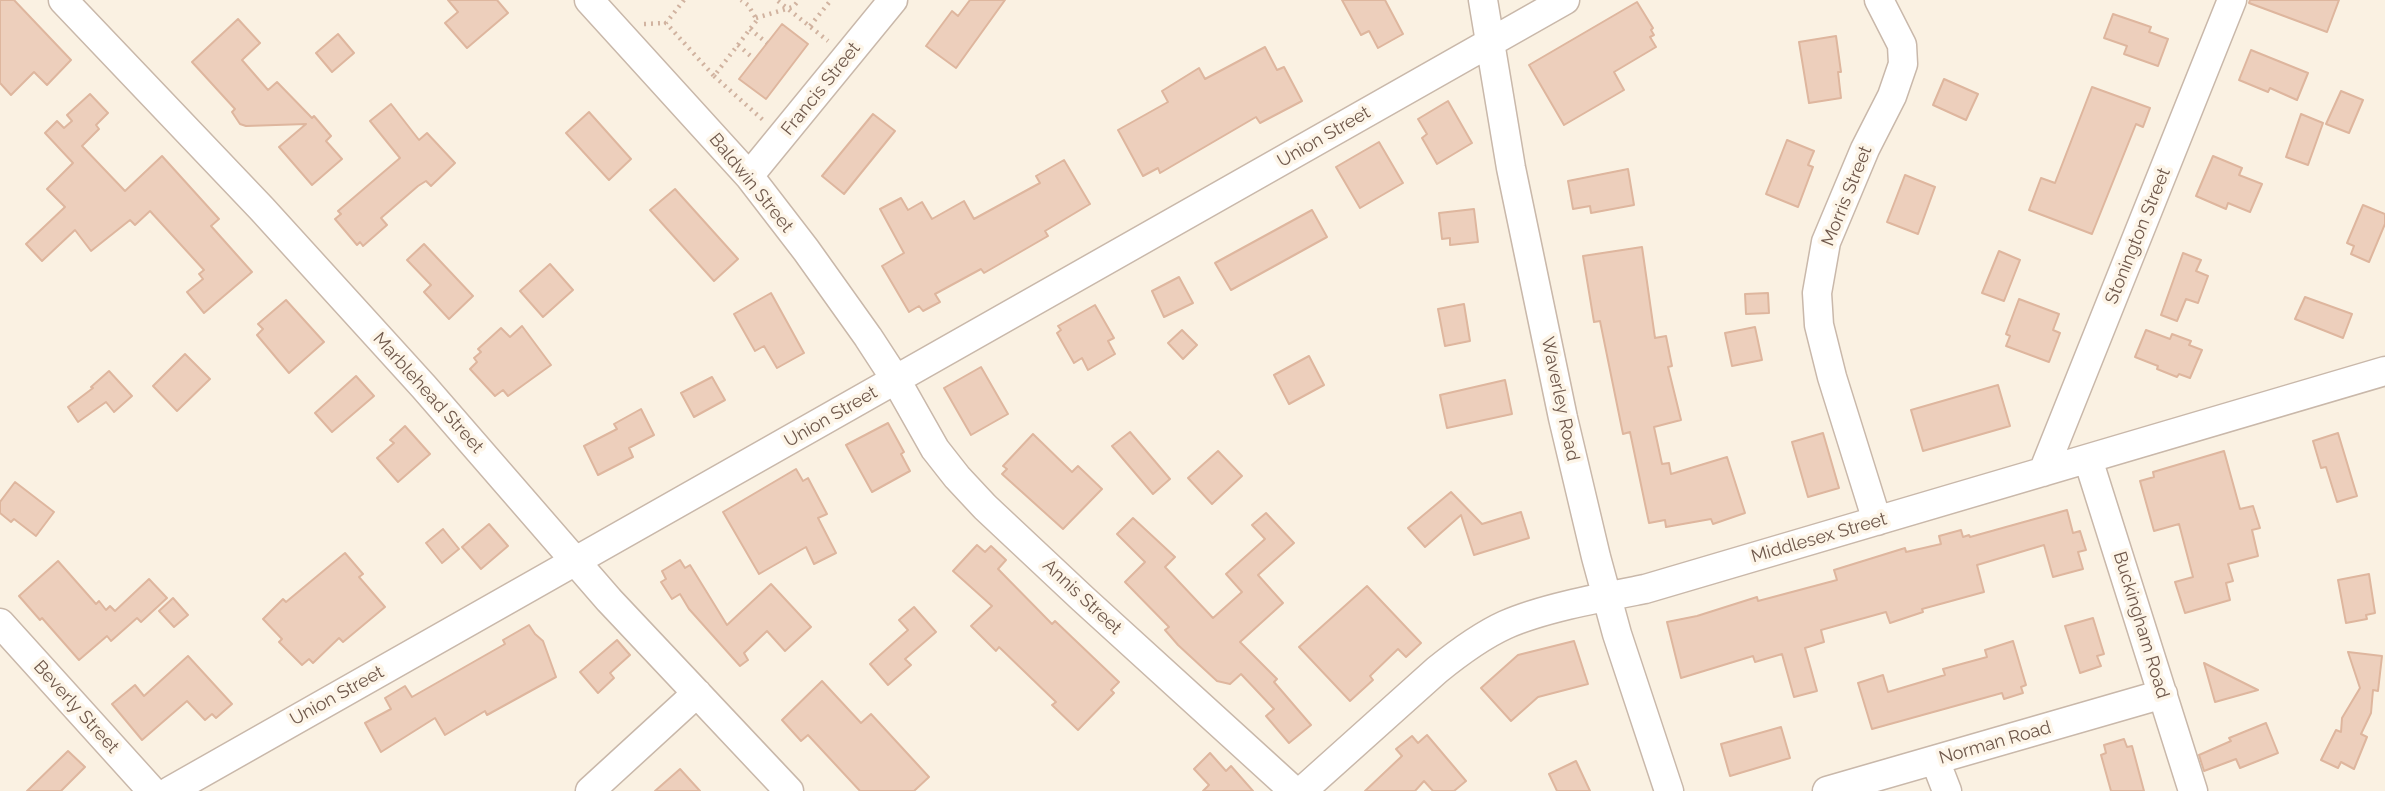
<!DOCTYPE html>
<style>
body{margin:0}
canvas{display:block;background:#faf1e2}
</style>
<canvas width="2385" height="791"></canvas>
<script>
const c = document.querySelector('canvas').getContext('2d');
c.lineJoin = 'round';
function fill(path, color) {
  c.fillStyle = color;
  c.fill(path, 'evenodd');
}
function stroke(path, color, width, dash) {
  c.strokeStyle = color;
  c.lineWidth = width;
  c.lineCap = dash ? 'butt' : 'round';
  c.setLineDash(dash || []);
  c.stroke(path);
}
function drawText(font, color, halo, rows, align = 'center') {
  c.font = font + ' Raleway,sans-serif';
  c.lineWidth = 7;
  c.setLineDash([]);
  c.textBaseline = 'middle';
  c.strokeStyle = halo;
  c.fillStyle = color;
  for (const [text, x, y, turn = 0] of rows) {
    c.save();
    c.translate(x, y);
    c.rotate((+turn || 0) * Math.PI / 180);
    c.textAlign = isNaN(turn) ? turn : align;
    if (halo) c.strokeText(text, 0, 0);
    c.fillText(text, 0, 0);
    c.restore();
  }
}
const building = new Path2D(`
 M0,0H14L71,60L47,85L34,72L11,95L0,83Z
 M448,0H497L508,13L467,48L445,23L458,12Z
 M970,0H1005L956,68L926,46L952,11L958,16Z
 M1342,0H1385L1403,34L1378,48L1369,31L1361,35Z
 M2250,0H2339L2327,32L2249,3Z
 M1637,2L1653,28L1651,30L1654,35L1650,37L1656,47L1614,72L1624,90L1564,125L1529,65Z
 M2113,14L2151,27L2149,32L2168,39L2158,66L2124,54L2127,46L2104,38Z
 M238,19L260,43L242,60L268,90L277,82L312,118L314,116L331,136L326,141L342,159L312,185L279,147L306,124L246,126L240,124L232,112L235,109L192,62Z
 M782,24L808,44L766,99L739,79Z
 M338,34L354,53L332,72L316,53Z
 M1836,36L1841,72H1838L1841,98L1809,103L1799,42Z
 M1265,47L1277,70L1284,67L1302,101L1260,123L1256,117L1160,173L1158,168L1143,176L1118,130L1168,102L1162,91L1199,68L1205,79Z
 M2251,50L2308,73L2297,100L2270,88L2268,92L2239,80Z
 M1944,79L1978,94L1966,120L1933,105Z
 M2092,87L2150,108L2143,127L2136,124L2092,234L2029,210L2041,178L2055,183Z
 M2341,91L2363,100L2349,133L2326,124Z
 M90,94L108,113L96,125L99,129L82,146L125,191L162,156L219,219L211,226L252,272L204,313L187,292L203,279L199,274L204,270L150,211L135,225L130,220L91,251L75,230L42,261L26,244L65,207L47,189L73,163L45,133L57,121L64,128L72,121L67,115Z
 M1448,101L1472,143L1437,164L1422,138L1427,134L1418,119Z
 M391,104L419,140L427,133L455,163L431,186L426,181L418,186L381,218L387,225L363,246L360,242L357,245L335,219L341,214L338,211L400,158L370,121Z
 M589,112L631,159L609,180L566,133Z
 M873,114L895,131L844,194L822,176Z
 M2301,114L2323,123L2308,165L2286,157Z
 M1787,140L1814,151L1808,165L1813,167L1798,207L1766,194Z
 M1379,142L1403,183L1360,208L1336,167Z
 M2213,156L2242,168L2239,175L2262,184L2250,212L2228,203L2226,209L2196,196Z
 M1064,160L1090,204L1045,231L1048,236L984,273L981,269L935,294L940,302L923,311L919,306L909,312L882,266L904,253L880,209L901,198L908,210L922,202L932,219L964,201L974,219L1040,183L1036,176Z
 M1628,169L1634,205L1591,213L1590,206L1573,209L1568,181Z
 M1905,175L1935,187L1918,234L1887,222Z
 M675,189L738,259L714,281L650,210Z
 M2363,205L2385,214V224L2369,262L2351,254L2354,246L2347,243Z
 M1474,209L1478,242L1450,245V238L1442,239L1439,213Z
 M1312,210L1327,237L1231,290L1215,263Z
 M424,244L473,296L449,319L424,292L431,285L407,260Z
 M1642,247L1655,338L1666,336L1672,366L1668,367L1681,420L1654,427L1662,464L1669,463L1671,474L1727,457L1745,513L1713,524L1711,519L1666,527L1665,520L1649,523L1630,432L1623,434L1600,321L1594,322L1583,256Z
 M1999,251L2020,260L2004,301L1982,293Z
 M2183,253L2201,260L2196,271L2208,276L2198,303L2186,299L2177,321L2161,315Z
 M550,264L573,290L543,317L520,291Z
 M1179,277L1193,303L1164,317L1152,291Z
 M771,293L804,353L777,368L764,346L755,351L734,314Z
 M1768,293L1769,313L1746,314L1745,294Z
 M2305,297L2352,314L2343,338L2295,319Z
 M2019,299L2059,314L2053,330L2060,333L2049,362L2006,346L2010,336L2006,334Z
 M286,300L324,342L289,373L257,335L263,329L258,324Z
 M1464,304L1470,341L1445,346L1438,309Z
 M1095,305L1114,338L1108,341L1115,354L1088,370L1082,358L1074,363L1057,333L1061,330L1058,326Z
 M522,326L551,365L508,396L503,390L495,396L470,369L477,362L474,358L481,352L478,349L501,328L510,337Z
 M1755,327L1762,360L1732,366L1725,333Z
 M1182,330L1197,345L1183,359L1168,343Z
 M2146,330L2170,339L2172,334L2191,341L2189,345L2202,350L2190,378L2179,374L2177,377L2157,369L2158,366L2135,357Z
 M185,354L210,379L177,411L153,386Z
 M1309,356L1324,385L1289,404L1274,375Z
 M981,367L1008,414L971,435L944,388Z
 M109,371L132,396L114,412L106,402L78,422L68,407L93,388L91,387Z
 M356,376L374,396L332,432L315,413Z
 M712,377L725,400L694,417L681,393Z
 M1505,380L1512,414L1447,428L1440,395Z
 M1998,385L2010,426L1923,451L1911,410Z
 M641,409L654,435L629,448L633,457L598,475L584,446L617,429L614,424Z
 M888,423L904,452L901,454L910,471L872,492L846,445Z
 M405,426L430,454L398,482L377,458L394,443L390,440Z
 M1130,432L1170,479L1153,494L1112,446Z
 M1823,433L1839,488L1808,497L1792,442Z
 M2338,433L2357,496L2337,502L2326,467L2321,468L2313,441Z
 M1033,434L1072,472L1078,466L1102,489L1063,529L1002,474L1007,469L1003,466Z
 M1218,451L1242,476L1212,504L1188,478Z
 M2224,451L2240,509L2253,506L2260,528L2252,530L2258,556L2228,564L2233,581L2226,583L2230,600L2185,613L2175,582L2193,577L2179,524L2154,531L2140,481L2154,477L2153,472Z
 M796,469L803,481L808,478L827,514L818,518L836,553L814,564L806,547L759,574L723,512Z
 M15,482L54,512L36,536L14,519L11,522L0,513V502Z
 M1451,492L1482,524L1521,512L1529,538L1474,555L1461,515L1425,547L1408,528Z
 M2067,510L2073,533L2080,531L2086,550L2078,552L2083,569L2053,577L2044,545L1977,565L1984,592L1922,609L1923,612L1890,623L1886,612L1821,630L1824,642L1805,648L1817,691L1794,697L1782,654L1755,662L1753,656L1681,678L1667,622L1697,616L1757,597L1758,601L1837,580L1834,570L1905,548L1906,552L1941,544L1939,536L1961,530L1963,537L1969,535L1970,537Z
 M1266,513L1294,543L1258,575L1283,603L1240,642L1277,679L1274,682L1311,725L1289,743L1266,716L1274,709L1241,674L1230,684L1217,681L1178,645L1165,630L1169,627L1125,582L1145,562L1117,534L1133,518L1175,557L1165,567L1213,618L1242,592L1226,574L1265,539L1252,525Z
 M489,524L508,546L481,569L462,547Z
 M443,529L459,549L442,563L426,543Z
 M977,545L985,552L991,546L1006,560L998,569L1052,624L1055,621L1119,682L1111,690L1114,693L1078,730L1052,705L1056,702L999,647L996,651L971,626L992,606L953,571Z
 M345,553L363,574L359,577L385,607L343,642L339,638L313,663L309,659L302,665L279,642L282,639L263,619L283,599L286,602Z
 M680,560L685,568L690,565L727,625L771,584L811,627L785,651L767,631L744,653L748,660L740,666L689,609L680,594L672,599L661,582L666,579L662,571Z
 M58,561L96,604L99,601L106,610L110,606L115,611L149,579L167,598L141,622L137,618L111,641L107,636L79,660L42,618L40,620L19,596Z
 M2369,574L2375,613L2366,615L2367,619L2346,623L2338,580Z
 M1367,586L1421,643L1406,657L1398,649L1370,676L1373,680L1350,701L1299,647Z
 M173,598L188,615L174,627L159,611Z
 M914,607L936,632L905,659L911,665L888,685L870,664L908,630L899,620Z
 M2093,618L2104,654L2097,656L2101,666L2080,673L2065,626Z
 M529,625L535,634L543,641L556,677L487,715L485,711L445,735L435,718L381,752L365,723L391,709L385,698L405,686L412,697L505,644L503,640Z
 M617,640L630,655L610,673L614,678L598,693L580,672Z
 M1574,641L1588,684L1538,697L1511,721L1481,688L1518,655Z
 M2013,641L2026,685L2021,687L2023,693L2004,699L2002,693L1872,729L1858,683L1883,675L1888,692L1945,675L1943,669L1987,657L1985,650Z
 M2348,652L2382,656L2378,691L2373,690L2371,713L2361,734L2367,737L2354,769L2341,762L2338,768L2321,760L2336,730L2341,732L2342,718L2360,688Z
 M188,656L232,704L216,718L212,714L205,720L187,701L142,740L112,704L135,685L144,696Z
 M2204,663L2258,690L2215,702Z
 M822,681L861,723L871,714L929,777L914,791H860L808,735L801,741L782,720Z
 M2266,723L2278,753L2240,768L2236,759L2204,771L2199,755L2231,741L2229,738Z
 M1781,727L1790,758L1730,776L1721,744Z
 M1427,735L1466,781L1454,791H1433L1424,781L1415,791H1365L1402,756L1396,749L1412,736L1418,743Z
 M2124,739L2127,747L2132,746L2144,791H2111L2101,755L2106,753L2104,745Z
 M68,751L85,767L61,791H27Z
 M1210,753L1226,771L1231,766L1253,791H1203L1209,785L1194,769Z
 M1576,761L1590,791H1557L1549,774Z
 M680,769L700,791H655Z`);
fill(building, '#edcfbc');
stroke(building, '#deb69e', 2);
const minor = new Path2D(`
 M63,0L262,209L424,387L609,600L789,791
 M589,0L749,176L806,250L868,337L896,380L935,449L957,477L985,507L1082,598L1294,791
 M1483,0L1511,168L1563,418L1596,557L1617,634L1669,791
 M749,176L893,0
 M2088,459L2193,791
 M2043,472L2232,0
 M1877,521L1832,377L1819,325L1817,293L1826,242L1865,149L1892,96L1903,64L1902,45L1879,0
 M0,623L152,791
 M1935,760L1947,791
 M170,791L1565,0
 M590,791L697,693
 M1302,791L1437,670C1458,653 1481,636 1505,625C1543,608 1604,597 1645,589L2385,371
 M1827,791L2163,694`);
stroke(minor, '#c9b8aa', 31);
stroke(new Path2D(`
 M684,0L666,23L714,76L757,20L748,5L741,0
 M778,1L828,41
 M756,18L793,7L799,0
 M644,24L666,23
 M810,26L831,0
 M750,29L767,43
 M738,45L754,59
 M714,76L763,120`), '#d1b3a0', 4.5, [2, 5]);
stroke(minor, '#fff', 28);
drawText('18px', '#6f584b', '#fdf5e8', [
 ["Francis Street",821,89,-51],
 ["Union Street",1324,137,-30],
 ["Baldwin Street",751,183,51],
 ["Morris Street",1847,196,-68],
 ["Stonington Street",2138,236,-68],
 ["Marblehead Street",428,393,48],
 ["Waverley Road",1560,399,78],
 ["Union Street",831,417,-30],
 ["Middlesex Street",1819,538,-16],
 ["Annis Street",1082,597,43],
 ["Buckingham Road",2141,625,73],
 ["Union Street",337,696,-29],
 ["Beverly Street",76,707,48],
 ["Norman Road",1995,743,-16]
]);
</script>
